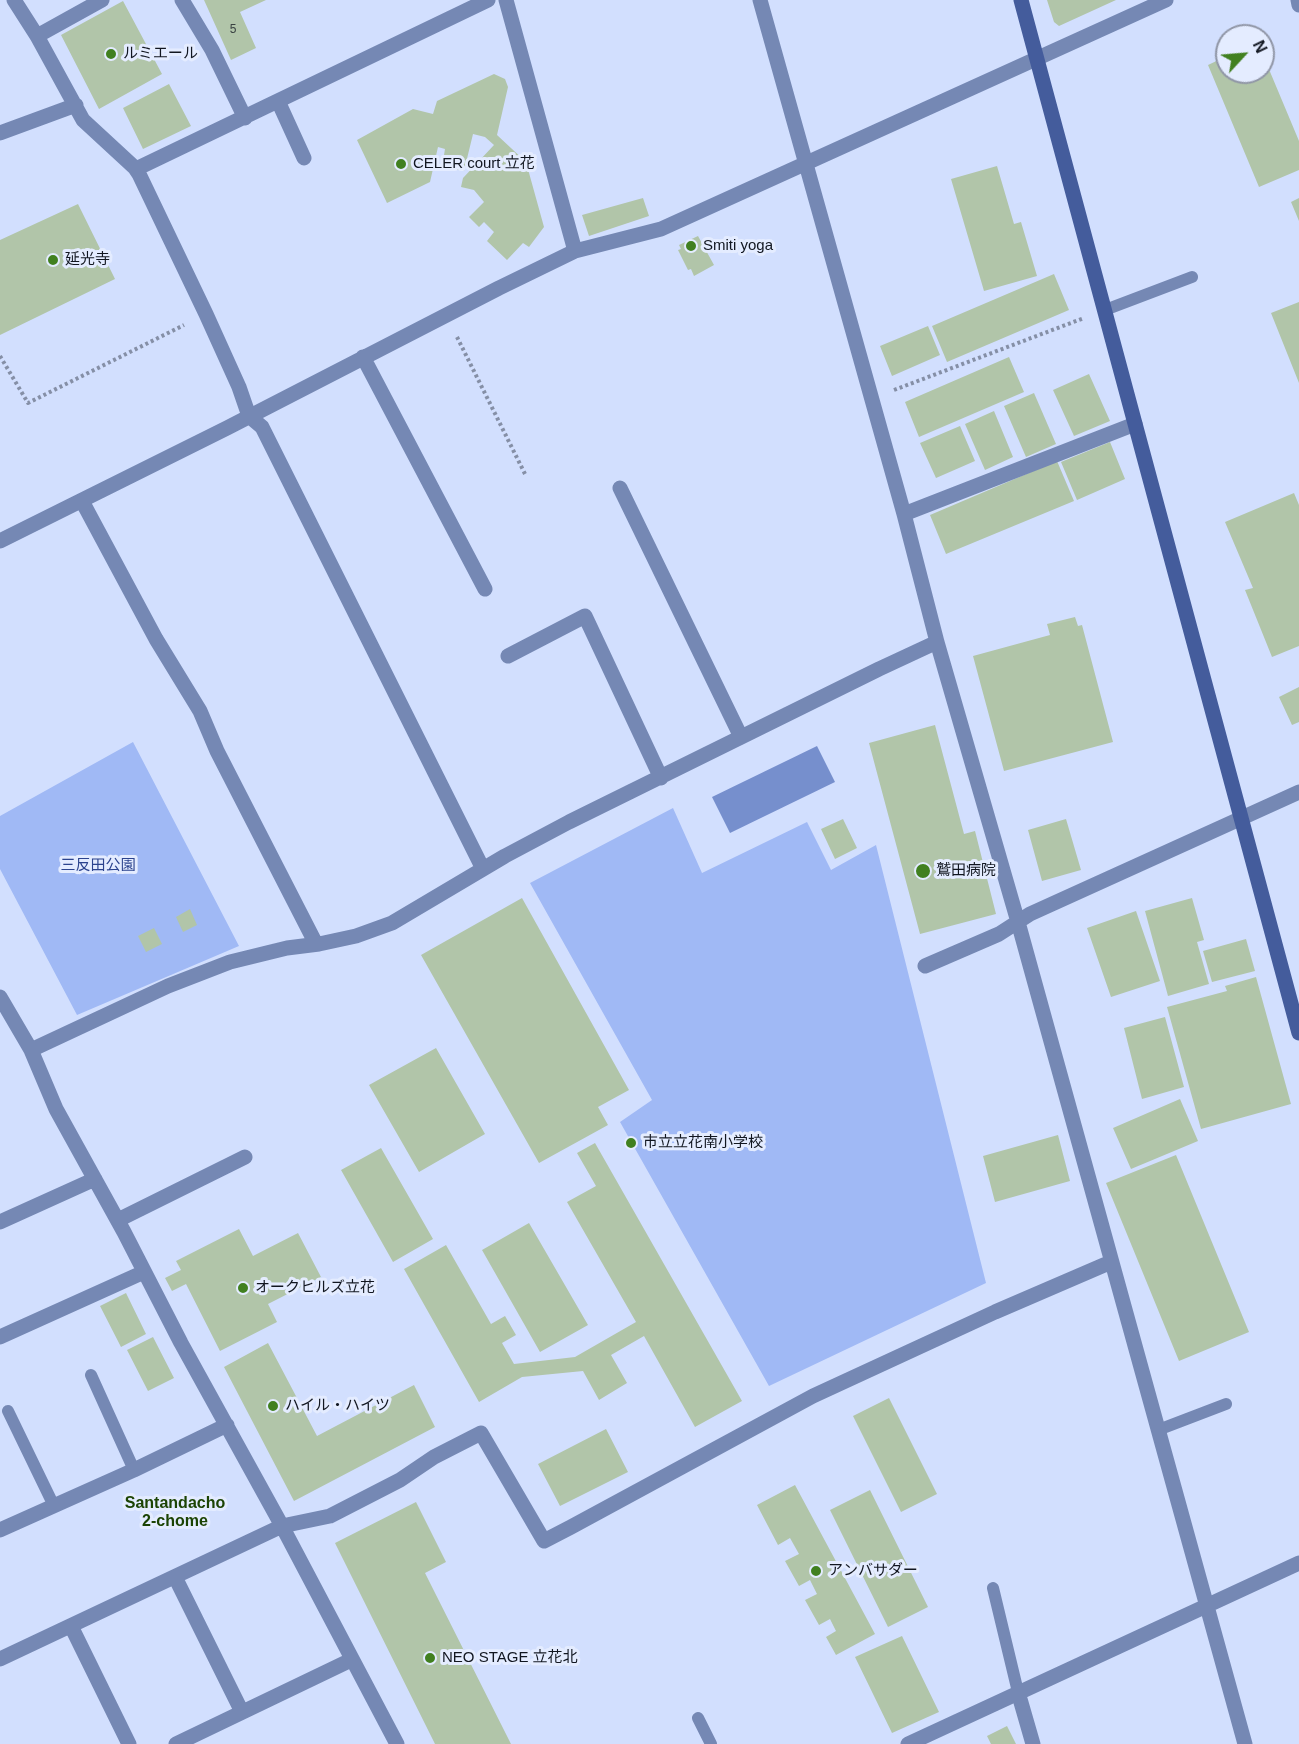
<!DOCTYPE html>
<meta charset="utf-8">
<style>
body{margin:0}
#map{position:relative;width:1299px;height:1744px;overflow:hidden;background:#d2dffe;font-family:Helvetica,sans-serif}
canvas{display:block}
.north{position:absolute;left:1215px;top:24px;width:60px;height:60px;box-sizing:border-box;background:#e4ecff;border:2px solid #9096a6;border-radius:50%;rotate:64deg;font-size:16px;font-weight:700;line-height:24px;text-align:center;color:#111620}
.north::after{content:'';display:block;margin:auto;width:21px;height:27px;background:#418020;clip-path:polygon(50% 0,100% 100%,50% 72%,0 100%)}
</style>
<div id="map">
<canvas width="1299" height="1744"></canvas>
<div class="north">N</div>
</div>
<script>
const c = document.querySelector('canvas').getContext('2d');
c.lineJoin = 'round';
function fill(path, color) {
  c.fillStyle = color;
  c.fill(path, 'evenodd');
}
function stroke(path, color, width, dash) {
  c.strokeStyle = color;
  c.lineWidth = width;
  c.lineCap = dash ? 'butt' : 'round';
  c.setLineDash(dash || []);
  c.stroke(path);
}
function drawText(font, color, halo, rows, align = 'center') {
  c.font = font + ' Helvetica,"Noto Sans JP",sans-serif';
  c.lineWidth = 6;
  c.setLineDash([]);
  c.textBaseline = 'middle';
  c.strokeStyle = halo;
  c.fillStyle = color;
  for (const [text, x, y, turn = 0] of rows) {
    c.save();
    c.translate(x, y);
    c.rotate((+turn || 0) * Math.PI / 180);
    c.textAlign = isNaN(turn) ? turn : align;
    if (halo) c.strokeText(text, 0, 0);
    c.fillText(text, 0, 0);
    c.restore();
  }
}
fill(new Path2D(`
 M133,742L239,946L77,1015L0,869V816Z
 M673,808L702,873L807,822L831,870L876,845L986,1283L769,1386L620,1122L652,1100L530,883Z`), '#a0b9f5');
fill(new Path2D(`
 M817,746L835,782L730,833L712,797Z`), '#768fcd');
fill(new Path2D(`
 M204,0H266L240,12L256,48L231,60Z
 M1047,0H1116L1059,26L1054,22Z
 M123,1L162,74L99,109L61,35Z
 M1263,55L1299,141V170L1259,187L1208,65L1227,56V72H1263Z
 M494,74L505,79L508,87L497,135L526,162L544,227L529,247L523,243L507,260L487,241L494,232L484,222L479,227L469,217L484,202L474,190L461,187L463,178L494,145L485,137L473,134L464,171L442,167L445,149L438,147L430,182L387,203L357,140L413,109L433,114L437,101Z
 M169,84L191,126L143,149L123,108Z
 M997,166L1014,224L1021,222L1037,276L984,291L951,179Z
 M643,198L649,216L589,236L582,215Z
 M1299,198V221L1291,202Z
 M78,204L115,279L0,335V240Z
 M698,236L714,265L694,276L691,269L688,270L678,250L681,249L679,245Z
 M1054,274L1069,310L947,362L932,326Z
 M1299,302V383L1271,313Z
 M928,326L940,355L892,376L880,346Z
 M1009,357L1024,392L919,437L905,402Z
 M1089,374L1110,421L1074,436L1053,390Z
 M1034,393L1056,444L1026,457L1004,406Z
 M994,411L1013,457L985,470L965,424Z
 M960,426L975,461L936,478L920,443Z
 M1110,442L1125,479L1077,500L1061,462Z
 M1057,461L1074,501L946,554L930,515Z
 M1294,493L1299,505V646L1272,657L1245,590L1253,588L1225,522Z
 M1075,617L1078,626L1082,625L1113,742L1004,771L973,656L1050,635L1047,624Z
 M1299,687V722L1292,725L1279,697Z
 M935,725L964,834L975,831L996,914L920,934L869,743Z
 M843,819L857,848L835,859L821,829Z
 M1066,819L1081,870L1042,881L1028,830Z
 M522,898L629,1090L598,1107L608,1125L539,1163L421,955Z
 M1192,898L1204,940L1197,942L1209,984L1168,996L1145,911Z
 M190,909L197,925L183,932L176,917Z
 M1136,911L1160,981L1111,997L1087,928Z
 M154,928L162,944L146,952L138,936Z
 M1246,939L1255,971L1212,982L1203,951Z
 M1256,977L1291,1104L1201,1129L1167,1007L1227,991L1225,986Z
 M1165,1017L1184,1087L1142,1099L1124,1028Z
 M436,1048L485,1134L419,1172L369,1085Z
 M1180,1099L1198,1141L1131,1169L1113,1128Z
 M1058,1135L1070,1181L995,1202L983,1156Z
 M595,1143L742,1401L695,1427L644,1336L611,1355L627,1383L599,1400L583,1371L522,1377L479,1402L404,1269L446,1245L491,1324L505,1316L516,1335L502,1343L514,1364L575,1357L636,1322L567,1202L596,1186L577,1153Z
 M381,1148L433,1239L393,1262L341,1170Z
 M1176,1155L1249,1332L1179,1361L1106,1183Z
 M529,1223L588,1325L540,1352L482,1250Z
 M239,1229L253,1256L298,1233L321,1277L268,1304L277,1322L220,1351L186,1284L172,1291L165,1278L181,1270L176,1261Z
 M126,1293L146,1334L121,1347L100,1306Z
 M153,1337L174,1378L148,1391L127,1350Z
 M268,1343L317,1436L414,1385L435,1427L294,1501L224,1367Z
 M889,1398L937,1494L901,1512L853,1416Z
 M606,1429L628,1472L560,1506L538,1464Z
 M795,1485L875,1634L836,1655L826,1637L836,1631L830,1619L819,1625L805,1600L817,1594L810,1580L799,1586L785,1561L799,1554L790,1538L778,1545L757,1505Z
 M870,1490L928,1607L888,1627L830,1510Z
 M416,1502L446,1562L425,1573L511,1744H435L335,1543Z
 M902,1636L939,1712L892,1733L855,1657Z
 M1007,1726L1016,1744H991L987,1736Z`), '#b1c5a9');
stroke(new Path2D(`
 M457,337L525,474
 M0,356L28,403L184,325
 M894,390L1084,318`), '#858fa6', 4, [3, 3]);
stroke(new Path2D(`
 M1105,310L1192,277
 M91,1375L134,1470
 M8,1411L54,1506
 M1158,1430L1226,1404
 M993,1588L1018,1692
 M698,1718L711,1744`), '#7588b4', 12);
stroke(new Path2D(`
 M14,0L37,36L83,120L135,168L139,174L206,314L239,387L249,416L262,427L483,869
 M182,0L212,50L245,118
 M506,0L575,251
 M760,0L904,514L937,642L1018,922L1245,1744
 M1298,0L1299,5
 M37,36L102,0
 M278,101L304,158
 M0,133L76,105
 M136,169L488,0
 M363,357L485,589
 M620,488L741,737
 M82,501L156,639L200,711L217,751L316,944
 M904,514L1135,424
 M0,541L227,428L499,288L575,251L661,229L1166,0
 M508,656L585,616L661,778
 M925,966L999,934L1030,914L1299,792
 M0,997L31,1050L56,1109L124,1232L181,1343L282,1526L397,1744
 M31,1050L168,986L230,962L287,948L319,944L356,936L392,923L505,856L569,822L879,669L937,642
 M118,1220L245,1157
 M0,1222L95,1179
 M0,1337L144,1272
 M0,1530L134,1470L227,1425
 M175,1577L242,1712
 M71,1626L129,1744
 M0,1659L282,1526L330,1516L400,1480L434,1457L481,1433L544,1541L571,1527L813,1396L995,1312L1111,1262
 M1018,1692L1033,1744
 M176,1744L351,1660
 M908,1744L1299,1563`), '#7588b4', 15);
stroke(new Path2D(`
 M1021,0L1299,1033`), '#445c9c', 15);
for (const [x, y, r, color] of [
 [111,54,6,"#418020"],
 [401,164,6,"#418020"],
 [691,246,6,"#418020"],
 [53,260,6,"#418020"],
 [923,871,8,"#418020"],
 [631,1143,6,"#418020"],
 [243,1288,6,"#418020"],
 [273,1406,6,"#418020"],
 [816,1571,6,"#418020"],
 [430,1658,6,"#418020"]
]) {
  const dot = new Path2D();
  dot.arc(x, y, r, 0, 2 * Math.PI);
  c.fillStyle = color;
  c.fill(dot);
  stroke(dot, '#e4ecff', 2);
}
drawText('12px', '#394242', null, [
 ["5",233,30]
]);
drawText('15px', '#111620', '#e4ecff', [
 ["ルミエール",123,54],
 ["CELER court 立花",413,164],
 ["Smiti yoga",703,246],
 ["延光寺",65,260],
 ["鷲田病院",936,871],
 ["市立立花南小学校",643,1143],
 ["オークヒルズ立花",255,1288],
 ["ハイル・ハイツ",285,1406],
 ["アンバサダー",828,1571],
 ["NEO STAGE 立花北",442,1658]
], 'left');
drawText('15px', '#2b438e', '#e4ecff', [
 ["三反田公園",98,866]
]);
drawText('bold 16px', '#1c4404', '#e4ecff', [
 ["Santandacho",175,1504],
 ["2-chome",175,1522]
]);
</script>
